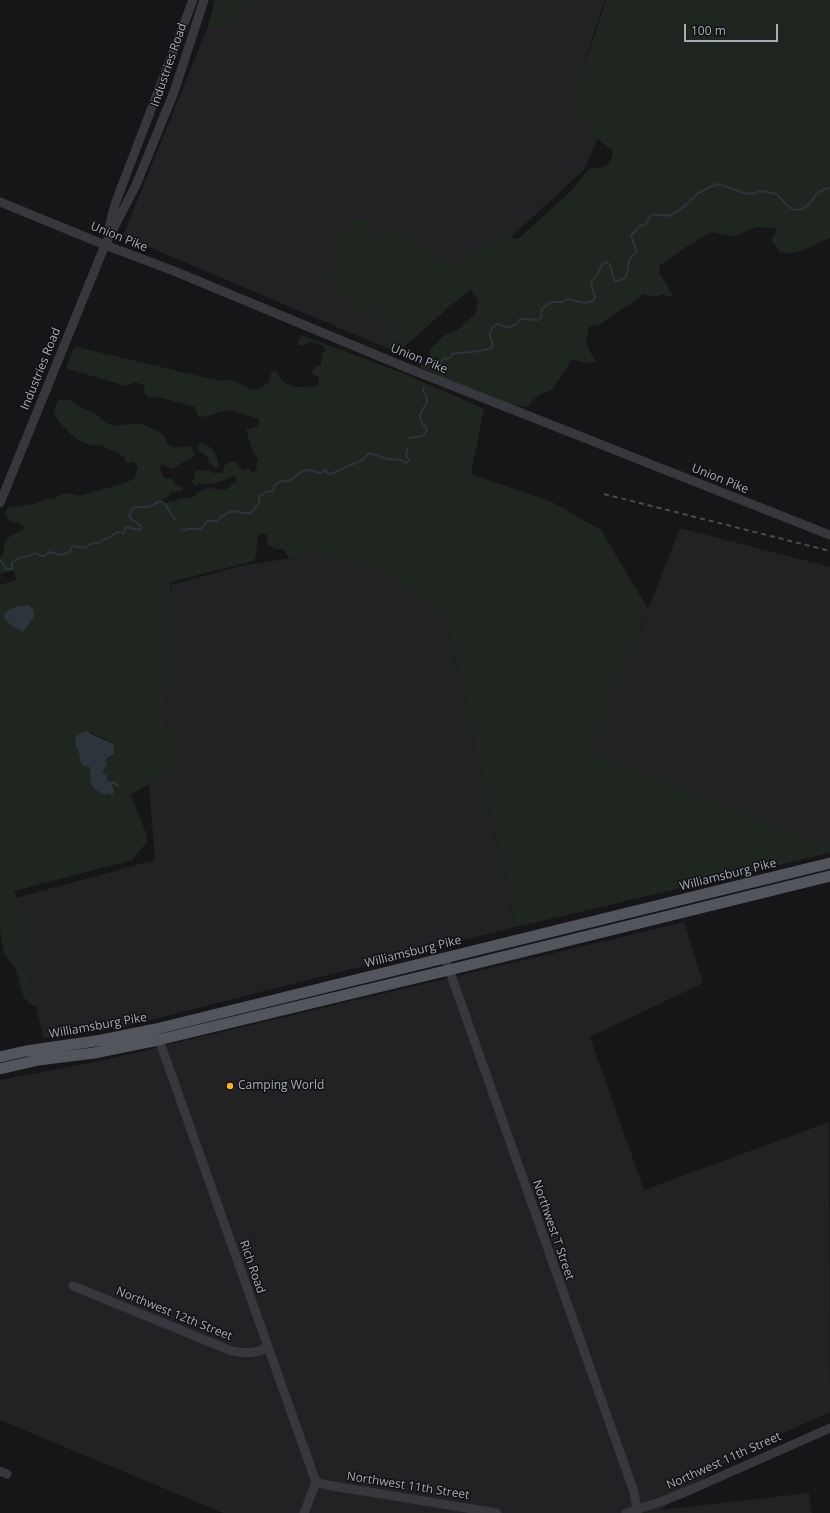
<!DOCTYPE html>
<style>
body{margin:0}
#map{position:relative;width:830px;height:1513px;overflow:hidden;background:#161618;font-family:"Open Sans",sans-serif}
canvas{display:block}
.scale{position:absolute;left:684px;top:24px;width:94px;height:18px;box-sizing:border-box;border:2px solid #a8adb8;border-top:0;padding-left:5px;font-size:12px;line-height:14px;white-space:nowrap;color:#a8adb8;-webkit-text-stroke:3px #111113;paint-order:stroke}
</style>
<div id="map">
<canvas width="830" height="1513"></canvas>
<div class="scale">100 m</div>
</div>
<script>
const c = document.querySelector('canvas').getContext('2d');
c.lineJoin = 'round';
function fill(path, color) {
  c.fillStyle = color;
  c.fill(path, 'evenodd');
}
function stroke(path, color, width, dash) {
  c.strokeStyle = color;
  c.lineWidth = width;
  c.lineCap = dash ? 'butt' : 'round';
  c.setLineDash(dash || []);
  c.stroke(path);
}
function drawText(font, color, halo, rows, align = 'center') {
  c.font = font + ' "Open Sans",sans-serif';
  c.lineWidth = 3;
  c.setLineDash([]);
  c.textBaseline = 'middle';
  c.strokeStyle = halo;
  c.fillStyle = color;
  for (const [text, x, y, turn = 0] of rows) {
    c.save();
    c.translate(x, y);
    c.rotate((+turn || 0) * Math.PI / 180);
    c.textAlign = isNaN(turn) ? turn : align;
    if (halo) c.strokeText(text, 0, 0);
    c.fillText(text, 0, 0);
    c.restore();
  }
}
fill(new Path2D(`
 M249,0H605L571,104L600,134L584,170L389,349L123,236L207,29L229,26Z
 M680,528L830,567V846L592,752Z
 M317,554L383,570L445,615L516,927L116,1029L44,1038L9,900L155,860L149,787L171,585L240,566Z
 M684,922L703,983L590,1037L644,1190L829,1122L830,1412L737,1454L660,1510L809,1493L812,1513H223L0,1420V1080L100,1061Z`), '#222225');
fill(new Path2D(`
 M215,0H249L229,26L207,29Z
 M606,0H830V238C813,244 798,257 780,252L771,240L775,234L776,228L756,227L734,237L712,232L689,245L660,265L659,273L673,295L668,297L662,294L655,297L644,294L599,325L589,327C584,343 588,348 596,362L587,363L572,359L552,390C541,393 534,397 528,407L506,404L420,367L421,365H425L429,362L430,349L445,335L456,331L473,316L476,312L478,300L471,290L449,307L402,349L399,345L392,349L387,346L392,336L394,324L390,322L380,328L377,326L380,319L372,316L377,304L362,313L353,312L349,309L343,298L328,274C331,256 338,236 350,221L363,220L372,222L369,232L381,236L385,233L392,231L411,237L424,245L441,260L452,263H466L469,257L504,229L511,237L518,239L571,191L589,169C603,166 611,169 613,152L596,137L591,127L581,119L573,109L571,100L591,47Z
 M301,335L405,374L484,409L471,474L552,502L601,530L648,609L592,752L830,846V853L516,927L445,615L383,570L317,554L289,558L283,549H275L267,544V535L260,533C255,544 258,552 254,561L170,582L166,726L175,732L171,779L159,778L131,795L146,833L147,842L132,860L14,891L27,927L23,931V949L37,1005L33,1006L25,999L21,989L16,969L4,954L0,930V585L16,580L13,570L0,574V558L3,554L6,539L25,528L18,523L10,522C5,516 5,513 8,506C18,509 25,503 35,504L46,498L51,499L65,493L80,496L128,482L135,477L138,467L133,462L128,463L125,461V458C122,455 104,446 99,445C96,445 93,445 90,445C73,440 64,427 53,414L58,400H70C78,408 88,409 97,415C103,418 105,424 112,425C128,427 134,419 151,428C155,430 161,433 164,436C165,438 165,440 166,442C172,449 182,448 189,446L192,448L195,456L171,469L162,464L159,468L164,478L172,479L175,484L183,487L182,491L171,492L168,497L161,500L162,504L177,500L179,498H191L200,491L210,488L225,490L238,479L234,476C224,481 211,486 200,483L196,486L193,484L192,481L195,478L194,474L196,471L209,470L213,473H223L224,466L231,461L237,463L242,471L248,469L253,473L257,470L256,466L258,460L253,452L246,430L258,426L259,419L231,410C225,412 220,412 215,414C208,416 205,418 198,416L195,407L158,397L150,398L145,395L144,385L135,382L126,386L68,369L66,367L73,350L77,347L220,381L231,379L252,390L260,389L270,381L271,372L277,371C283,391 302,387 318,386L319,377L312,374L313,369L315,366H321L322,354L326,349L320,344L308,342L304,346L297,345ZM29,605L34,610V617L30,622L4,615C8,606 20,606 29,605ZM89,732L112,742L114,745L111,757L106,759V767L104,769L103,774L107,779L116,786L113,784L112,785L111,796L94,789L91,781L89,766L80,761L79,753L75,743L79,734Z
 M201,443C213,446 217,454 219,466L216,469L209,463C209,457 204,454 199,451L198,447Z`), '#1e261f');
fill(new Path2D(`
 M29,605L34,610V617L23,632L12,626L4,618C5,606 20,606 29,605Z
 M88,731L91,734L114,744V754L106,759L107,765L104,769L103,773L107,776V779L110,782L112,781L119,784L118,787L113,784L112,785L114,791L112,796L108,794L105,795L94,789V787L90,784L91,779L89,766H83L80,761L79,753L75,743L76,741L75,737L82,732Z`), '#2c353c');
stroke(new Path2D(`
 M437,368L443,359L450,358L452,354C459,352 465,353 472,352C477,352 487,349 492,348C494,342 491,341 490,336C489,331 494,324 499,324C502,325 506,327 508,328L516,324L520,319L538,320L541,318L542,309L551,302H563L567,299L585,303L593,301L595,297L591,282C593,278 597,276 598,273C601,268 600,264 607,262C615,269 610,274 615,281C632,280 625,268 630,259C631,256 635,254 637,252L631,236L640,226L646,224C653,205 660,221 673,214C683,209 690,201 697,194C703,190 710,187 717,184C731,185 747,200 760,191C765,192 772,192 776,194C784,199 786,210 798,210C812,209 813,189 830,188
 M410,438L423,436L427,429C424,425 419,421 420,415C422,405 433,405 423,391L424,387
 M181,528L183,530L189,529H201C207,520 207,520 217,521C220,517 228,512 233,511L246,513H251L259,503V496H262L265,492L273,491L275,485L282,480L288,482L302,471L308,470L321,473L325,470L329,474L333,473L362,460L369,453L387,459L388,458L392,460L399,459L406,463L409,460L406,455L408,448
 M0,561L3,563L6,569H12V563C17,558 20,558 27,556C31,556 32,553 36,553L41,556H45L49,552L61,555L70,552L72,546L85,548L90,544L102,542L103,540L110,537L117,532L124,533L125,529L127,527L138,530L141,529V526L129,517L132,508C137,507 142,507 148,507C154,507 159,497 165,504C169,509 170,515 176,520`), '#2c353c', 2);
stroke(new Path2D(`
 M0,202L105,245L174,271L405,367L830,535
 M108,232L115,204L193,0
 M0,503L105,245L136,185L174,92L204,0
 M445,958L634,1492L637,1510
 M157,1034L316,1482L304,1513
 M73,1286L232,1351C247,1354 254,1353 268,1348
 M0,1471L7,1474
 M316,1482L327,1485L497,1513
 M626,1513L663,1501L690,1490L830,1428`), '#37383d', 9);
stroke(new Path2D(`
 M0,1057L26,1051L102,1040L156,1029L830,863
 M0,1069L38,1060L94,1053L158,1040L449,970L830,876`), '#53555c', 11);
stroke(new Path2D(`
 M604,494L830,551`), '#4a4c52', 2, [5, 4]);
for (const [x, y, r, color] of [
 [230,1086,4,"#f2b134"]
]) {
  const dot = new Path2D();
  dot.arc(x, y, r, 0, 2 * Math.PI);
  c.fillStyle = color;
  c.fill(dot);
  stroke(dot, '#111113', 1.5);
}
drawText('12px', '#a8adb8', '#111113', [
 ["Industries Road",169,65,-71],
 ["Union Pike",119,237,22],
 ["Union Pike",419,359,22],
 ["Industries Road",41,369,-68],
 ["Union Pike",720,479,22],
 ["Williamsburg Pike",728,875,-14],
 ["Williamsburg Pike",413,952,-14],
 ["Williamsburg Pike",98,1026,-10],
 ["Northwest T Street",553,1230,71],
 ["Rich Road",252,1267,71],
 ["Northwest 12th Street",174,1314,22],
 ["Northwest 11th Street",724,1461,-24],
 ["Northwest 11th Street",408,1486,9]
]);
drawText('12px', '#a8adb8', '#111113', [
 ["Camping World",238,1086]
], 'left');
</script>
